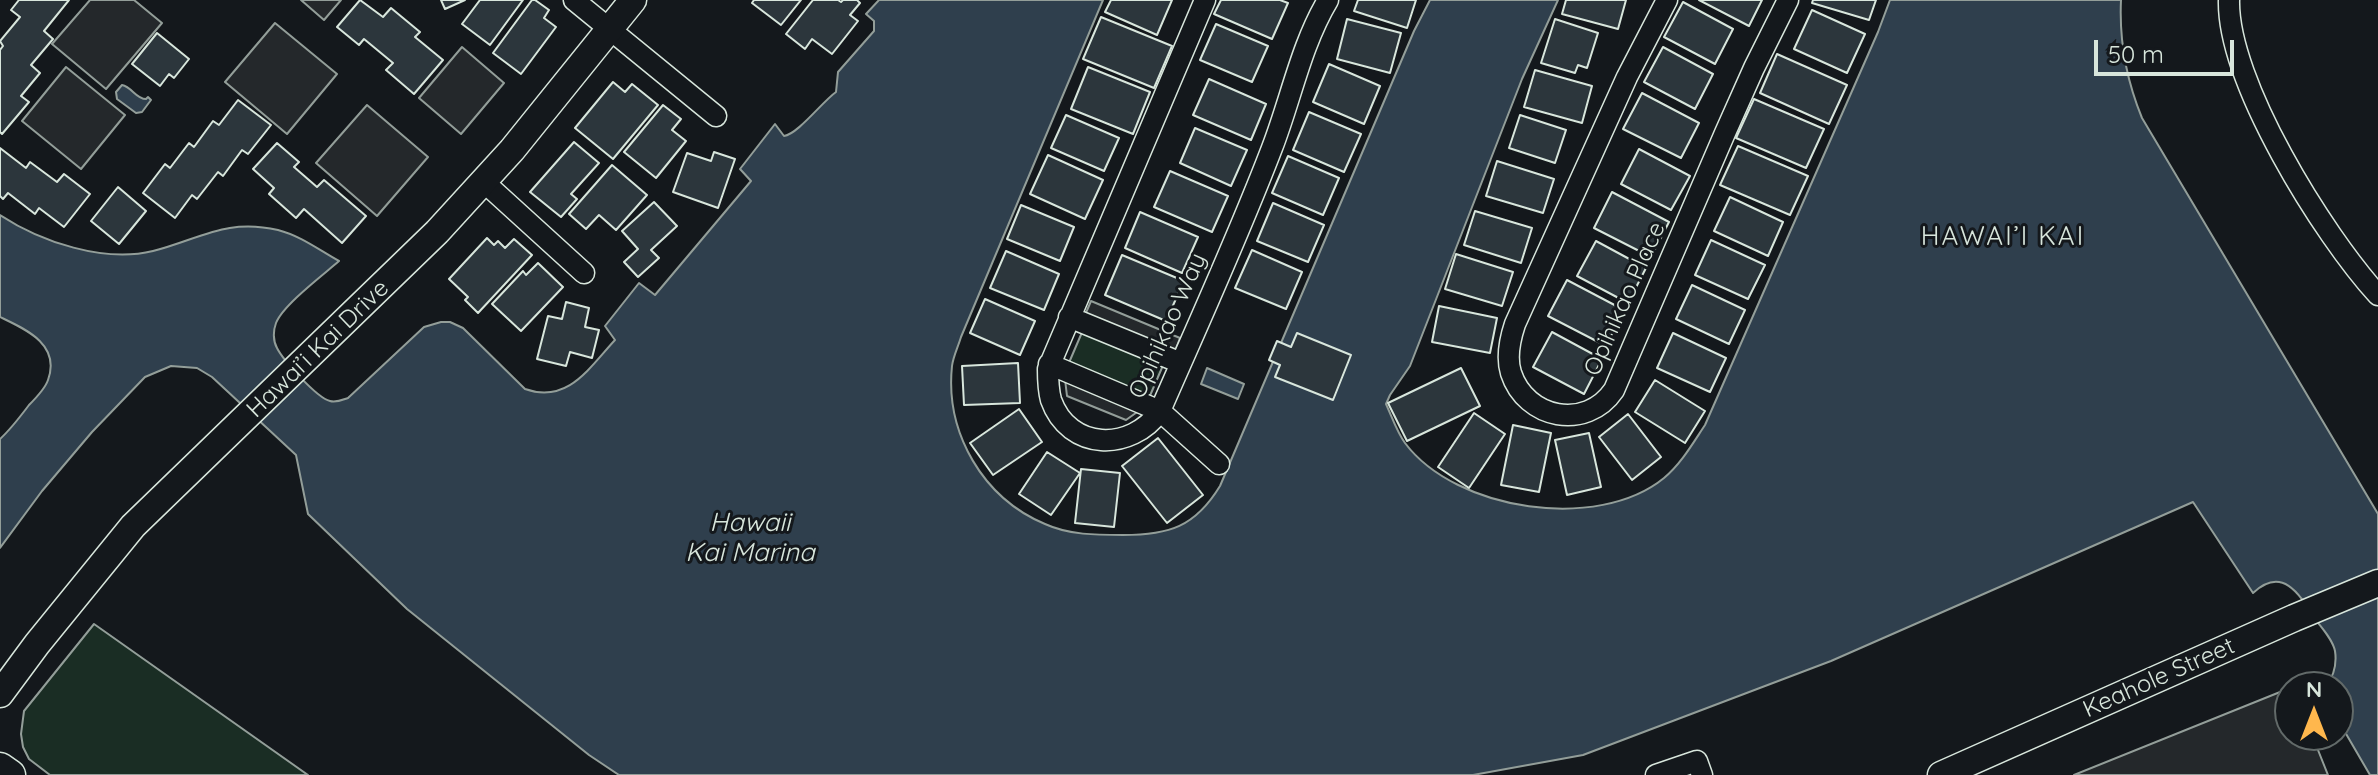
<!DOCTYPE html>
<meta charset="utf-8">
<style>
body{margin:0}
#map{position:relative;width:2378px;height:775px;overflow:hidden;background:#14181c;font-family:Quicksand,sans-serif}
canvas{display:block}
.north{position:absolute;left:2274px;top:671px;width:80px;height:80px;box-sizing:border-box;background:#14181c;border:2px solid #626a69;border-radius:50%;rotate:0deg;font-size:22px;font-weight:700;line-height:32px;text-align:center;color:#d8e6dc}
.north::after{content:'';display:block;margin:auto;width:28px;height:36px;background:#ffb74d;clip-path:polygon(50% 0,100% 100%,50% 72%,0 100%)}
.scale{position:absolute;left:2094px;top:40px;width:140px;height:36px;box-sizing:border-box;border:4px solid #d8e6dc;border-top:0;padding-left:10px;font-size:24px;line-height:28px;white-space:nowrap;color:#d8e6dc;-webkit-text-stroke:6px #14181c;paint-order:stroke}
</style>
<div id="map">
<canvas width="2378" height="775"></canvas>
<div class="north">N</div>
<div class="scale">50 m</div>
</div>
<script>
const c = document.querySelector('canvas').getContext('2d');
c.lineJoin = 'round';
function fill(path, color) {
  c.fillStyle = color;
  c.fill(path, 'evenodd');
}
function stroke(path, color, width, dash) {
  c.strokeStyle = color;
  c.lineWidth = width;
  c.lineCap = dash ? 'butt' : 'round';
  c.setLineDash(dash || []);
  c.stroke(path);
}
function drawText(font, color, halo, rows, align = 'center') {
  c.font = font + ' Quicksand,sans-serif';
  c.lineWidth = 6;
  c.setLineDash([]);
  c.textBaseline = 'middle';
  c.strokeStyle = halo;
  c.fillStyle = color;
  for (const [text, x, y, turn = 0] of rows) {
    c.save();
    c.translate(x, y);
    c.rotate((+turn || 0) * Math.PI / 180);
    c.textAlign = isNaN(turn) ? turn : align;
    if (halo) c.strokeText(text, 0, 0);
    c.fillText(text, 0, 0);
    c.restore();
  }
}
const green = new Path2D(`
 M1083,330L1164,363L1149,398L1068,365Z
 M94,624L308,775H50L29,759L23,747L21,734L24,711Z`);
fill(green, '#1a2d24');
stroke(green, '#939e99', 2);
const parking = new Path2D(`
 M90,0H134L162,23L106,89L52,44Z
 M301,0H341L324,20Z
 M275,23L337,74L287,134L225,82Z
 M462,47L504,83L461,134L419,98Z
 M66,67L125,115L81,169L22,121Z
 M367,105L428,157L377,216L316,163Z
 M1091,301L1180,338L1172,359L1082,322Z
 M1064,371L1147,405L1126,420L1067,396Z
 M2290,688V735H2312L2328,775H2074Z`);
fill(parking, '#24282b');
stroke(parking, '#939e99', 2);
const water = new Path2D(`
 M879,0H1103L961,337C958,347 953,357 952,366C945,433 983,498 1045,524C1069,535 1096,535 1123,535C1169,535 1195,527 1220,486L1414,31L1430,0H1558L1522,79L1410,366L1390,395L1386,404C1392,417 1397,432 1405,443C1456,511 1598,532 1664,478C1681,464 1693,443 1705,425L1878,32L1890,0H2121C2119,42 2126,79 2142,118L2378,514V775H2370L2338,720V687H2326C2333,677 2337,664 2335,651C2333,640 2322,628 2315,619C2300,595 2283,565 2253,593L2193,502L1831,661L1583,755L1473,775H619L589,755L407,609L308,514L296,455L212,377L197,368L171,366L145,377L92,432L42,491L0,548V439C11,429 20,417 29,405C36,398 45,389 48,380C61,344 25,329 0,317V215C41,242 104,263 153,251C200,239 226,218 278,230C301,236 319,250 339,261C323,275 283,305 276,323C273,331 273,341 277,348C283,360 317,398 330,401C336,403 342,400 348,398L424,327L441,322H450L463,328L525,389C568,404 589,368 615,340L605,326L639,283L655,295L751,181L740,169L775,124L784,136C798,134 822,102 836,92L838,72L874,31V21L866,14Z
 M122,85C132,87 136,99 146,99L148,97L151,100L142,112L136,113L117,99L116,92Z
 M1207,368L1244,384L1238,399L1201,384Z`);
fill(water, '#2f3f4d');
stroke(water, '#939e99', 2);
const building = new Path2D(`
 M19,0H69L44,31L53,39L31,65L40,73L21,96L29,102L2,134L0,132V50L3,46L0,41L20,17L11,10Z
 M360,0L383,17L391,8L420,32L415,37L443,60L414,94L386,70L393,63L364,39L359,45L337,27Z
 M441,0H465L445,9Z
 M480,0H523L490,45L462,24Z
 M532,0H535L549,10L544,18L556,27L521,74L493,53Z
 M754,0H801L781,25L752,3Z
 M813,0H838L841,2L843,0H857L860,3L850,15L858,21L832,54L812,39L805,49L786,34Z
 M1111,0H1172L1157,35L1105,12Z
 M1221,0H1280L1288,3L1272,39L1214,14Z
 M1358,0H1416L1407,28L1354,11Z
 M1566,0H1626L1618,29L1562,14Z
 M1699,0H1762L1749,26Z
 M1813,0H1876L1869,20L1812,3Z
 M1683,2L1733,29L1715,64L1664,37Z
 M1812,10L1865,34L1847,73L1794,49Z
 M1101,17L1172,46L1154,88L1083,59Z
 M1347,19L1401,33L1390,73L1337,59Z
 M1555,19L1598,33L1587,68L1578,65L1575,73L1541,63Z
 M1216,24L1268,46L1252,82L1200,60Z
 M157,33L189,59L174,78L169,74L160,86L132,64Z
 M1663,47L1713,74L1695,109L1644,82Z
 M1777,54L1847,85L1829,124L1760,93Z
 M1329,64L1380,86L1364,124L1313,102Z
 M1088,67L1150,92L1133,134L1071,109Z
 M1535,70L1592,86L1582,123L1524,107Z
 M1209,79L1266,104L1251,140L1193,115Z
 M613,82L625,92L632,84L658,105L613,159L575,128Z
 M1642,93L1699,123L1681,158L1623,129Z
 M1754,99L1824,129L1806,168L1736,138Z
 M238,100L271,125L248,154L242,150L223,176L218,172L197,199L192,195L175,218L143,193L165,164L170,168L189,143L194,147L213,121L219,125Z
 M663,105L681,119L672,130L686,141L656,178L624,152Z
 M1309,112L1361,134L1344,172L1293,150Z
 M1066,115L1119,138L1104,171L1051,148Z
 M1520,115L1566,130L1555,163L1509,148Z
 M1195,128L1247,150L1231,186L1180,163Z
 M574,142L599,163L571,194L577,199L561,217L530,192Z
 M277,143L299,162L294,167L317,187L324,180L366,216L342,243L304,209L296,218L269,194L274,188L253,169Z
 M1738,146L1808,176L1790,215L1720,185Z
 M0,148L26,168L30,162L57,182L64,174L90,194L64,227L39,208L35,214L8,193L3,199L0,196Z
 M1639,149L1690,176L1671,210L1621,184Z
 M714,152L735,159L718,208L673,192L687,153L711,161Z
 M1048,155L1103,180L1085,219L1030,194Z
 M1288,156L1339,178L1323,215L1272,193Z
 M1497,161L1554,179L1543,213L1486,196Z
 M612,165L647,195L616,230L599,215L586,229L569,214Z
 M1170,171L1228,196L1212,232L1154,207Z
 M118,187L146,211L119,244L91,221Z
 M1612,192L1669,222L1651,257L1594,228Z
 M1730,197L1783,222L1768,256L1714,231Z
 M654,202L677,226L651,250L659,258L638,277L624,262L638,249L622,231Z
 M1273,203L1324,225L1308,262L1257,241Z
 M1021,205L1074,227L1060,261L1007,239Z
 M1475,211L1532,228L1521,263L1464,245Z
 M1140,212L1198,237L1182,273L1125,248Z
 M487,238L494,245L498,241L505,248L514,239L532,255L478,313L465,300L468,297L449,279Z
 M1711,240L1765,265L1748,299L1695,275Z
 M1596,241L1646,268L1628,303L1577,276Z
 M1252,250L1302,272L1286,309L1235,288Z
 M1006,251L1059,274L1044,310L990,288Z
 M1456,254L1513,272L1502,306L1445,289Z
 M1122,255L1184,281L1166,321L1105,295Z
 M538,263L563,287L521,331L492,304L523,271L526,275Z
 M1567,280L1624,310L1606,346L1548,316Z
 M1692,285L1745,310L1729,344L1676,319Z
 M985,299L1035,321L1020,355L970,333Z
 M566,302L589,308L585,327L599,330L592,358L570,352L566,366L537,359L548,316L562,319Z
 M1439,306L1497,318L1490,353L1432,342Z
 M1552,332L1602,359L1584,394L1533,367Z
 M1297,333L1351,355L1333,400L1275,377L1280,365L1269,360L1277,341L1291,347Z
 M1673,333L1726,358L1710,392L1657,368Z
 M1018,363L1020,403L964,405L962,366Z
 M1461,368L1480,406L1407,441L1388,403Z
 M1655,380L1705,411L1685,443L1635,412Z
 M1019,409L1042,442L993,475L970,443Z
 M1474,413L1505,434L1469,488L1438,467Z
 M1628,414L1661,457L1632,480L1599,437Z
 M1513,425L1551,433L1539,492L1501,485Z
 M1589,433L1601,487L1567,495L1555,440Z
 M1158,438L1203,495L1167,523L1122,466Z
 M1047,452L1080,473L1051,515L1019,494Z
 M1081,469L1120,473L1114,527L1075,523Z`);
fill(building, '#2c363c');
stroke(building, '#d8e6dc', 2);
const minor = new Path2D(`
 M574,0L716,116
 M1205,0L1048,369C1048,379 1048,389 1051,400C1069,451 1131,452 1160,411C1198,324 1238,237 1272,148C1291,99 1301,45 1328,0
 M1667,0L1627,77L1515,324C1510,339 1506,357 1511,373C1526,419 1586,431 1614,390L1725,133L1754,68L1788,0
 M2229,0C2227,81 2323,235 2378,295
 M484,182L584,273
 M1069,317L1181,363
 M1049,364L1160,411L1219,464
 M1656,775L1697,761L1702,775`);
const major = new Path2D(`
 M0,694L37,644L133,526L437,232L512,150L633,0
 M1941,775L2294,618L2378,583`);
const highway = new Path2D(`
 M0,768L10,775`);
stroke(minor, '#d8e6dc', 23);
stroke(major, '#d8e6dc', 29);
stroke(highway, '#d8e6dc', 33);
stroke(minor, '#14181c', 20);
stroke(major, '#14181c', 26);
stroke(highway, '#14181c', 30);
drawText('24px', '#d8e6dc', '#14181c', [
 ["Opihikao Place",1625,299,-66],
 ["Opihikao Way",1168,326,-66],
 ["Hawai’i Kai Drive",318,349,-44],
 ["Keahole Street",2159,678,-24]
]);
c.letterSpacing = '2px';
drawText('26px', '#d8e6dc', '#14181c', [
 ["HAWAI’I KAI",2003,237]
]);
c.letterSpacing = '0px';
drawText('italic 26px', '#d8e6dc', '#14181c', [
 ["Hawaii",750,523],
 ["Kai Marina",750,553]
]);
</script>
